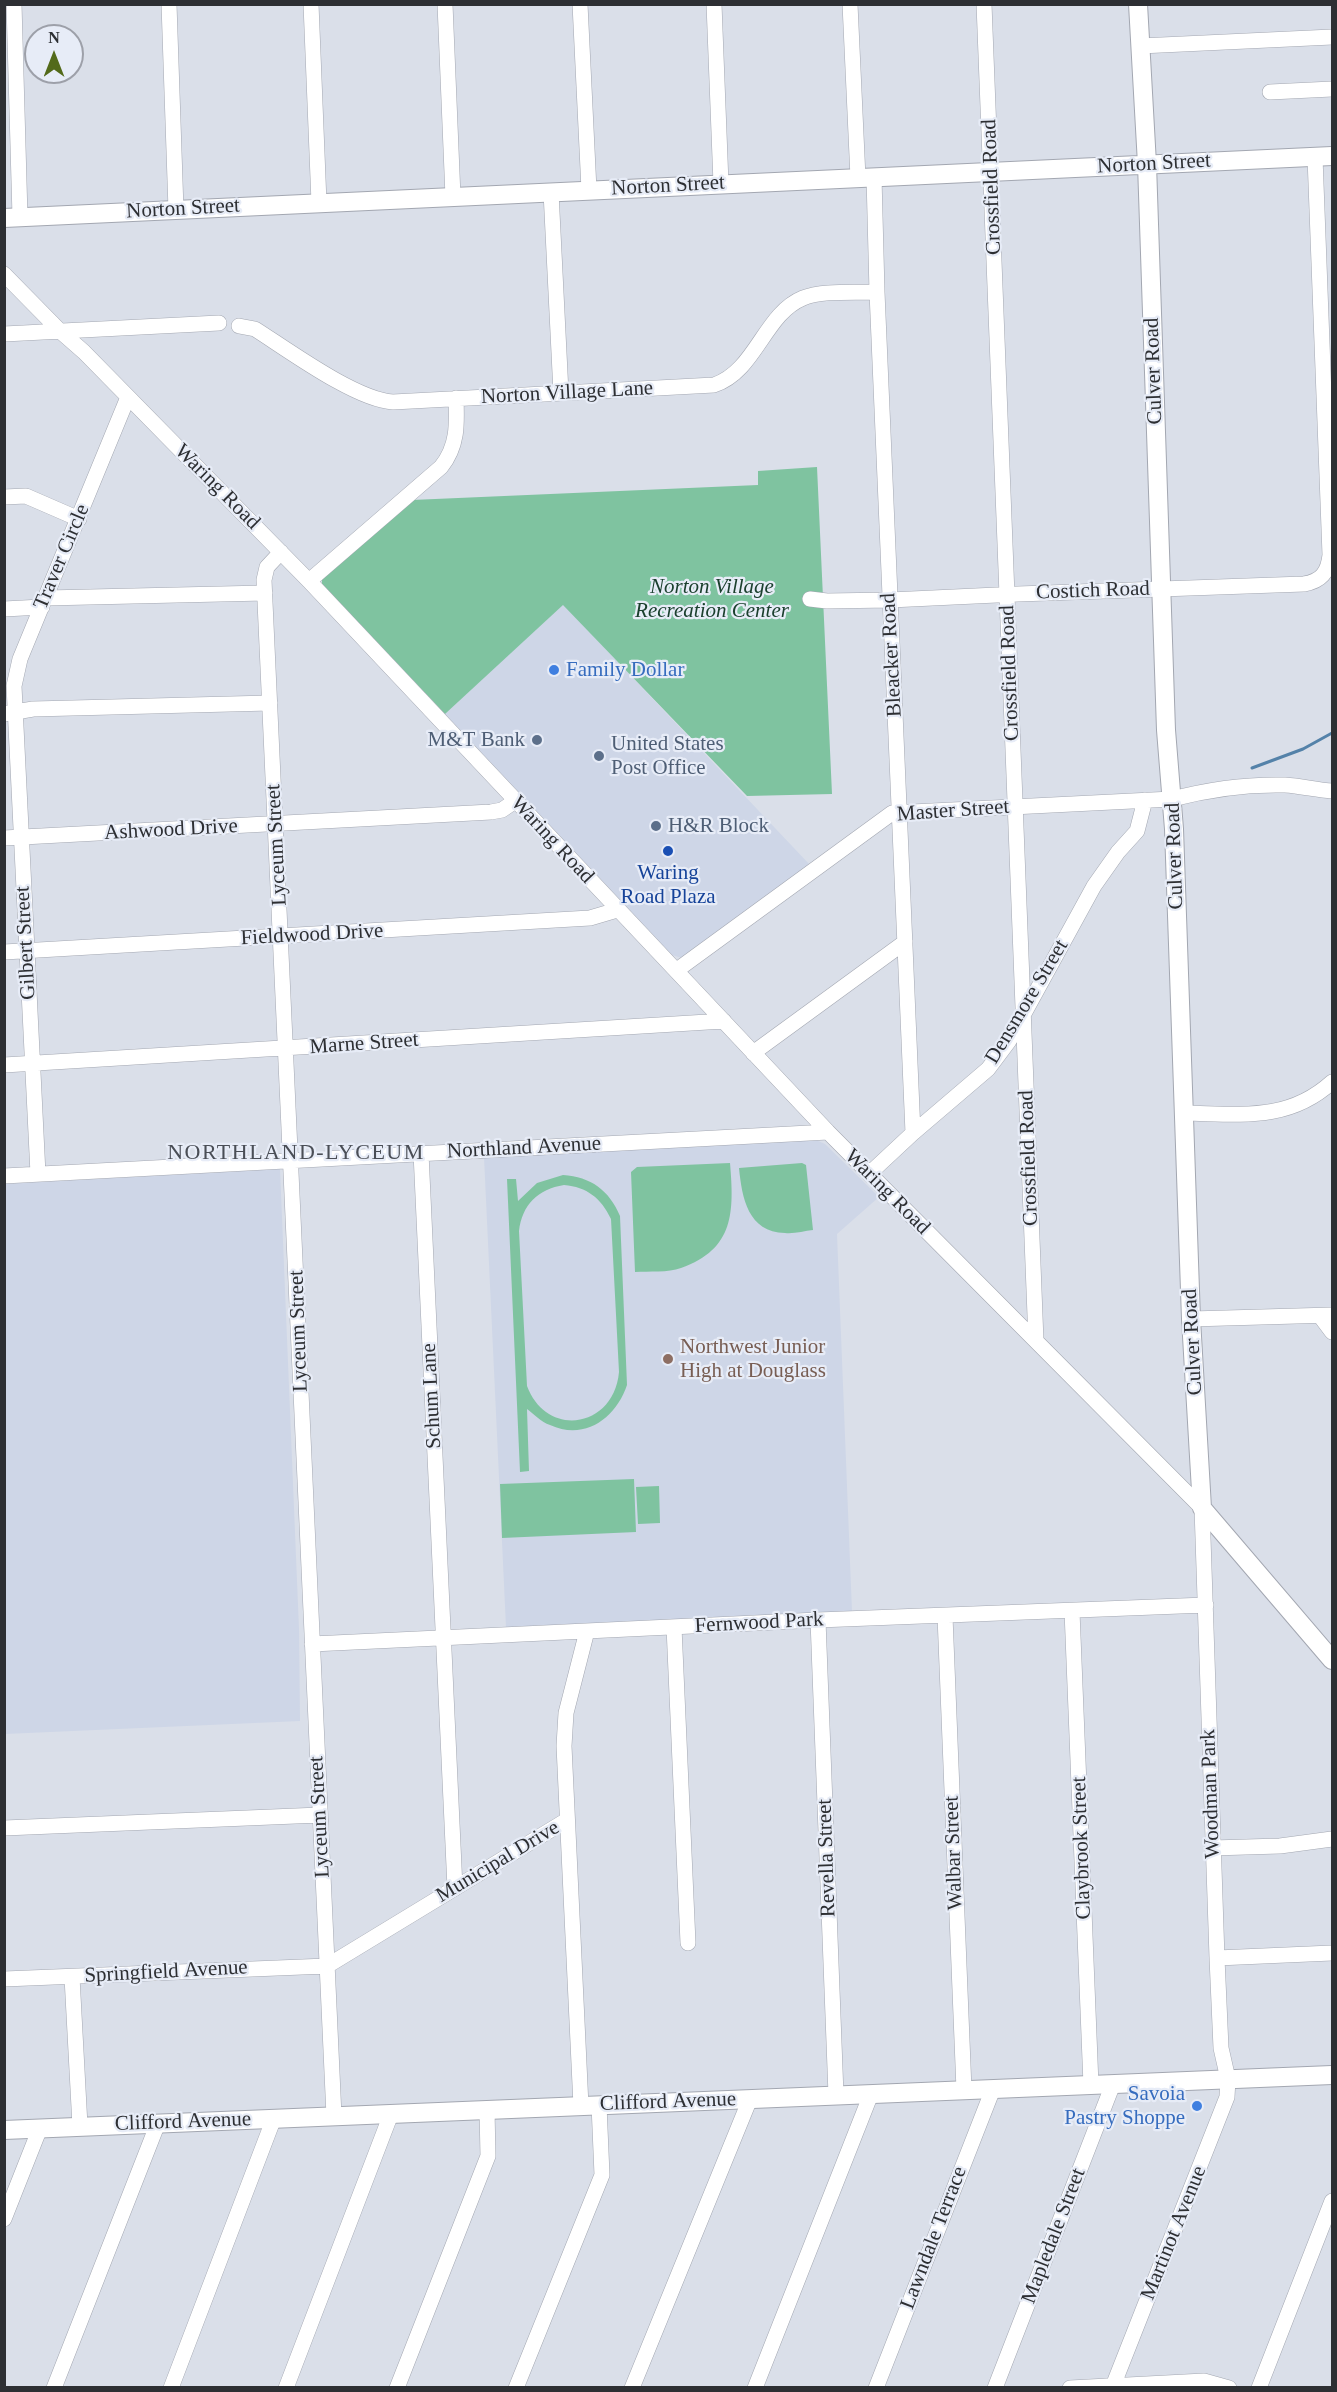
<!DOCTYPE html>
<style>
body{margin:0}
#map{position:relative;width:1337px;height:2392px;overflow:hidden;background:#dadfe9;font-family:Georgia,serif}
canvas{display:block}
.frame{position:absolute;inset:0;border:6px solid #2d2f33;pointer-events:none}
.north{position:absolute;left:24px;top:24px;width:60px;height:60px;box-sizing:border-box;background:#e7ecf7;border:2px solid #9da0a9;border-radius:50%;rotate:0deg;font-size:16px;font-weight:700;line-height:24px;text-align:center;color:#2d2f33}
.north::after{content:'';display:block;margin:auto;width:21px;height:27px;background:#536a1a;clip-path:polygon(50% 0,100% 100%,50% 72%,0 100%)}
</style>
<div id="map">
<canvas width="1337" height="2392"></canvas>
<div class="frame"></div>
<div class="north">N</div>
</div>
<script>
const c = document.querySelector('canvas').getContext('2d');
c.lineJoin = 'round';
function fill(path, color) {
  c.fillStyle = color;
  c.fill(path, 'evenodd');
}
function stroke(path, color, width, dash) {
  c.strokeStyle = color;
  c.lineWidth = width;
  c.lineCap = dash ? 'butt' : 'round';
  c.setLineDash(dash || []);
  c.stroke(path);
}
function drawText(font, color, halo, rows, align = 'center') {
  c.font = font + ' Georgia,serif';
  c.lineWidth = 4.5;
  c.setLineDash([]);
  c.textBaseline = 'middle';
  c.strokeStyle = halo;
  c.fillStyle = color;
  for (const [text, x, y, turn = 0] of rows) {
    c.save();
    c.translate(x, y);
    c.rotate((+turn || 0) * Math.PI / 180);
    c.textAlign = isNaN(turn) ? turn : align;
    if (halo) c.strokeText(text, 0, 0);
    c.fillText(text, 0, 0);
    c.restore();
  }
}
fill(new Path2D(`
 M563,604L810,865L682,958L672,955L445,714Z
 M816,1140L825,1144L879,1197L837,1234L852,1612L506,1627L484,1157Z
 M280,1169L299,1629L300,1721L5,1734V1184Z`), '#ced6e7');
fill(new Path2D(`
 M817,467L832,794L747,796L563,605L445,714L322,584V578L412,500L758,485V471Z
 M730,1163C734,1211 735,1249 681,1268C668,1273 649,1271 635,1272L631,1172L637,1167Z
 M802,1163L806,1165L813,1230C804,1231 794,1234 785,1233C748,1232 742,1198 739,1168Z
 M563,1175C591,1177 609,1190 620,1216L627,1385C616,1418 585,1441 550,1425C541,1422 534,1414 527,1409L529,1471L520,1472L507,1179H516L518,1201L537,1183ZM564,1185C587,1187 601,1198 611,1219L619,1372C614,1428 547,1439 527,1386L519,1231C522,1205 538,1189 564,1185Z
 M634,1479L636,1532L502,1538L500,1484Z
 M659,1486L660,1523L638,1524L636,1487Z`), '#7fc3a0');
stroke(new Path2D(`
 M1252,768L1303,749L1332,733`), '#5482a9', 3);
const minor = new Path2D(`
 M14,4L20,217
 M169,4L176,210
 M311,4L319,203
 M445,4L453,197
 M580,4L589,190
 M714,4L721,184
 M850,4L858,178
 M984,4L1036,1341
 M1140,46L1332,37
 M1270,92L1332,89
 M874,177L877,292L913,1133
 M551,192L561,393
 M4,274L60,331L84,352L309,581L828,1132L1202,1508L1217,1958L1221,2048L1228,2079L1227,2097L1113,2386
 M239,326L255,329C288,350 356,400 393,402L714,385C756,371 764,314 803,298C822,290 856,293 877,292
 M4,334L219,323
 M4,497L26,496L79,519
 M281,552L267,567L264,580L334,2116
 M309,581L441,467C458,446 457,424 456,398
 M46,598L265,593
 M810,599L827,601L890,600L1018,594L1304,584C1321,581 1328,573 1330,555L1315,157
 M4,609L42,607
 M4,714L33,709L270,703
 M4,838L491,812L502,810L515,801
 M4,952L590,918L617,910
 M677,970L892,813L1172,799C1210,789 1247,784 1285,785C1301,786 1317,790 1332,791
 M753,1053L905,942
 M4,1065L724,1021
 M1185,1113C1240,1114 1288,1122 1332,1082
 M421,1153L455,1888
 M38,1174L14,686L20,659L128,397
 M869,1174L913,1133L988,1069L1009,1041L1094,886L1118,852L1137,831L1145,800
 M4,1176L828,1132
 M1320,1316L1332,1332
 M1191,1319L1332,1315
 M1072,1611L1091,2085
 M945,1616L964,2090
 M818,1620L836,2095
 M674,1627L688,1943
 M312,1644L818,1620L1206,1605
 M4,1828L320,1815
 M1212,1848L1280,1846L1332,1839
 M1217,1958L1332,1953
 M72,1977L80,2126
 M4,1979L327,1966L567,1820
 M581,2106L564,1746L566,1713L587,1631
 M4,2219L40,2128
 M54,2388L158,2123
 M171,2388L274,2118
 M286,2388L391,2114
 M397,2388L488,2156L487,2110
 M516,2388L602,2175L599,2105
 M632,2388L750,2099
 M755,2388L871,2094
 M876,2388L993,2089
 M995,2388L1113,2084
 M1070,2388L1204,2381L1229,2388
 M1259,2388L1332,2201`);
const major = new Path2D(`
 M1138,4L1147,164L1166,730L1174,829L1191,1319L1202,1508L1332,1660
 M4,218L1332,156
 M4,2130L1332,2075`);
stroke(minor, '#a3a7b1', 16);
stroke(major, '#a3a7b1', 20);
stroke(minor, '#fff', 15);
stroke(major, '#fff', 18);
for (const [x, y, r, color] of [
 [554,670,6,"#3f7fe0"],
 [537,740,6,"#5c6f8a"],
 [599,756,6,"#5c6f8a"],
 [656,826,6,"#5c6f8a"],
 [668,851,6,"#1a4fb4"],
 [668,1359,6,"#8d6e63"],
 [1197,2106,6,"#3f7fe0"]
]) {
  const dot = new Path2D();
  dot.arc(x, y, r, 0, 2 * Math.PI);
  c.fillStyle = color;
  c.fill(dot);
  stroke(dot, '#e7ecf7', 2);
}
drawText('21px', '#2d2f33', '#e7ecf7', [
 ["Norton Street",1154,164,-3],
 ["Norton Street",668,186,-3],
 ["Crossfield Road",992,187,-92],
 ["Norton Street",183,209,-3],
 ["Culver Road",1154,371,-92],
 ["Norton Village Lane",567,393,-3],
 ["Waring Road",217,487,45],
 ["Traver Circle",62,557,-67],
 ["Costich Road",1093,591,-2],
 ["Bleacker Road",892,655,-93],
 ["Crossfield Road",1010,673,-92],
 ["Master Street",953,811,-4],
 ["Ashwood Drive",171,830,-3],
 ["Waring Road",552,840,47],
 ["Lyceum Street",277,845,-93],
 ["Culver Road",1175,856,-92],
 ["Fieldwood Drive",312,935,-3],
 ["Gilbert Street",26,943,-93],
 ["Densmore Street",1027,1002,-59],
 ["Marne Street",364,1044,-4],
 ["Northland Avenue",524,1148,-3],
 ["Crossfield Road",1029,1158,-92],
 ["Waring Road",887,1192,45],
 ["Lyceum Street",299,1331,-92],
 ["Culver Road",1193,1342,-93],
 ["Schum Lane",432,1396,-93],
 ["Fernwood Park",759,1623,-3],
 ["Woodman Park",1211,1794,-92],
 ["Lyceum Street",320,1817,-93],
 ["Claybrook Street",1082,1848,-92],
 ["Walbar Street",954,1853,-92],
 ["Revella Street",827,1858,-92],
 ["Municipal Drive",498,1862,-31],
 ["Springfield Avenue",166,1972,-3],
 ["Clifford Avenue",668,2102,-2],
 ["Clifford Avenue",183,2122,-2],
 ["Martinot Avenue",1174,2233,-68],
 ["Mapledale Street",1054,2236,-69],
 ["Lawndale Terrace",934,2238,-69]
]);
drawText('italic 21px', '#1b402e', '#e7ecf7', [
 ["Norton Village",712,587],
 ["Recreation Center",712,611]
]);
drawText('21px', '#366cbe', '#e7ecf7', [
 ["Family Dollar",566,670],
 ["Savoia",1185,2094,"right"],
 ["Pastry Shoppe",1185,2118,"right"]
], 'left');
drawText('21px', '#4e5e75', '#e7ecf7', [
 ["M&T Bank",525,740,"right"],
 ["United States",611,744],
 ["Post Office",611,768],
 ["H&R Block",668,826]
], 'left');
drawText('21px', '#164399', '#e7ecf7', [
 ["Waring",668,873],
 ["Road Plaza",668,897]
]);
drawText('21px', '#785e54', '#e7ecf7', [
 ["Northwest Junior",680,1347],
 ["High at Douglass",680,1371]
], 'left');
c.letterSpacing = '1.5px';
drawText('22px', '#4a4e56', '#e7ecf7', [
 ["NORTHLAND-LYCEUM",296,1153]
]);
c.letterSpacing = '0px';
</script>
